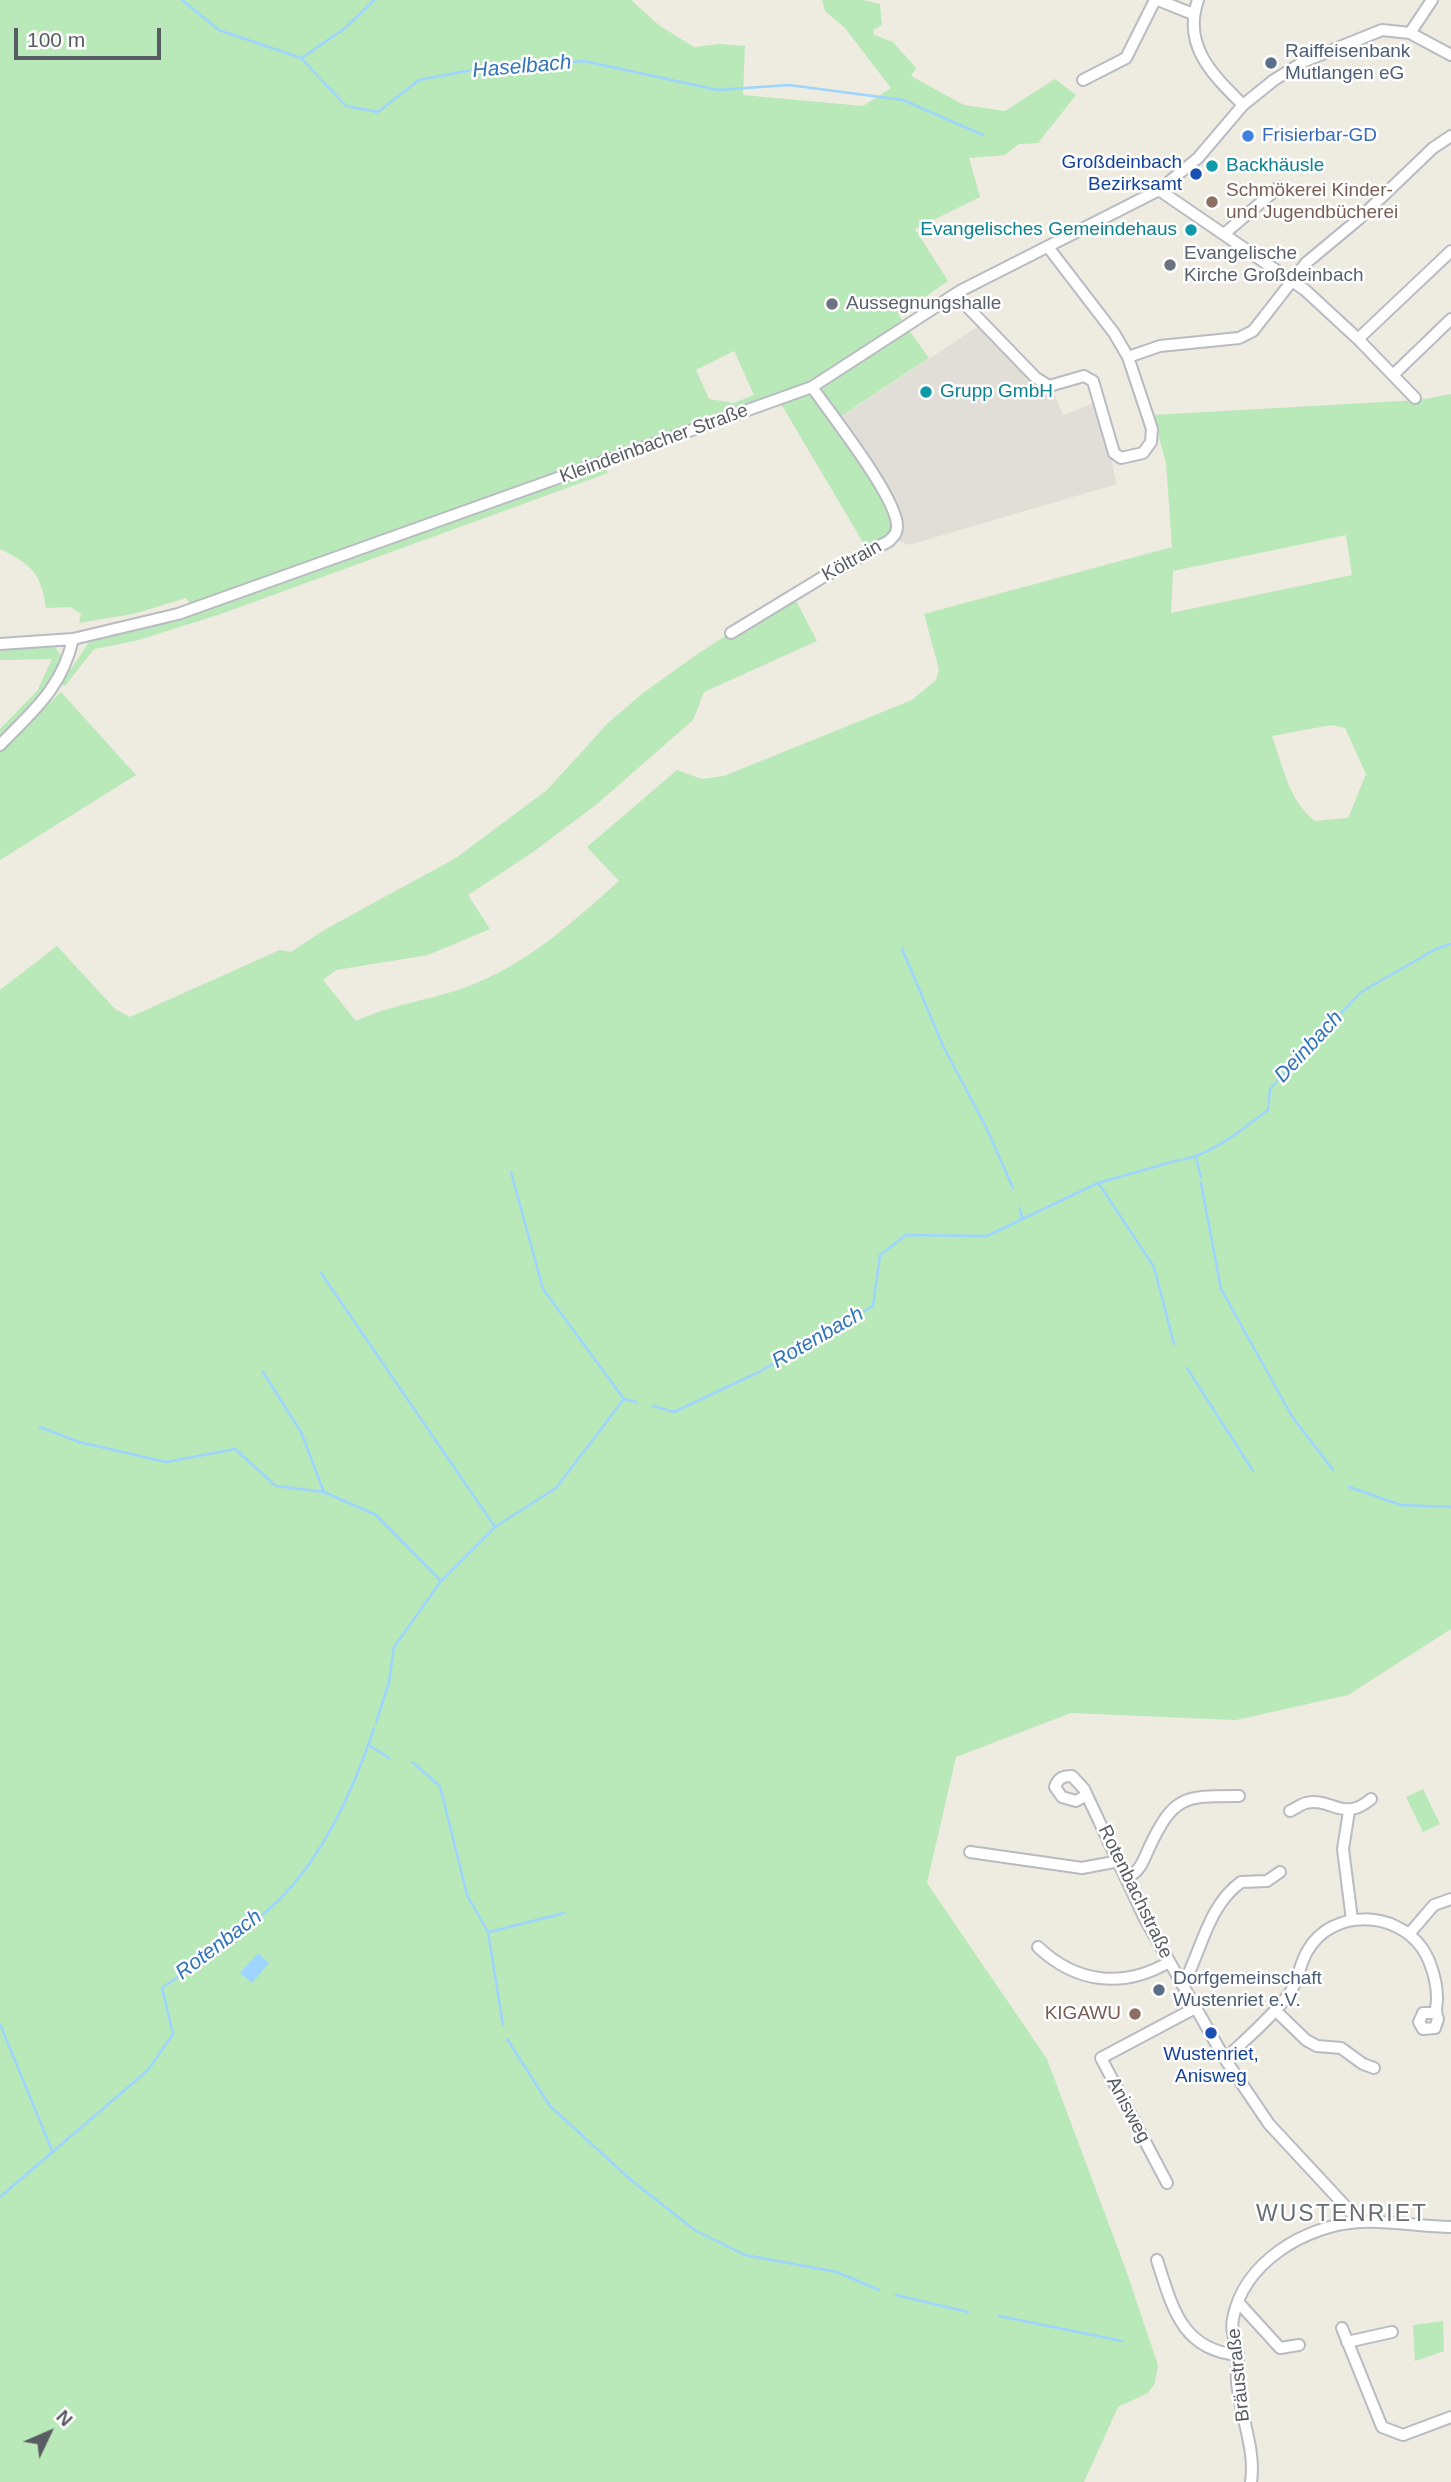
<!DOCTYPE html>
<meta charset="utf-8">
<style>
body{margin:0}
#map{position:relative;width:1451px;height:2482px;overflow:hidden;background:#eeebe0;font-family:Helvetica,sans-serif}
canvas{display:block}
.north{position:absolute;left:14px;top:2398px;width:70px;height:70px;-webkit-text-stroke:5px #fff;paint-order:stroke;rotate:46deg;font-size:19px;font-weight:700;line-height:28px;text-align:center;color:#595d63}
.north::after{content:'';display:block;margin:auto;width:24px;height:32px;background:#595d63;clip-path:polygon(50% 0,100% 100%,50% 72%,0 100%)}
.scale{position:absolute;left:14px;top:28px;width:147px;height:32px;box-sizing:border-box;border:4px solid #595d63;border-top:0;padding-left:9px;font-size:21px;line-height:24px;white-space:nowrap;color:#595d63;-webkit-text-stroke:5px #fff;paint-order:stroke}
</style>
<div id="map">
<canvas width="1451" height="2482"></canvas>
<div class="north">N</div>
<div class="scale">100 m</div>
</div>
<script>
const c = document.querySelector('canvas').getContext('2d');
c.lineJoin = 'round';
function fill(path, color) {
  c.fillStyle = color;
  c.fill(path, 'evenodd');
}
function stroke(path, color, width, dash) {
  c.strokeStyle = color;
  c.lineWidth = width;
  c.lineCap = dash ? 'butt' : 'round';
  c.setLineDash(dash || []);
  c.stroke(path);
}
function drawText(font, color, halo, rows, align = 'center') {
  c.font = font + ' Helvetica,sans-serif';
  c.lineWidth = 5;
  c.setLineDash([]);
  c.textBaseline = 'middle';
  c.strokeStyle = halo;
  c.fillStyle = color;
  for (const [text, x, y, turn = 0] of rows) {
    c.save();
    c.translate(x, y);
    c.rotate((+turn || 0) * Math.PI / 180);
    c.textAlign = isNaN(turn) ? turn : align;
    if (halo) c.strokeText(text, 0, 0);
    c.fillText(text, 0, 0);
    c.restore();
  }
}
fill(new Path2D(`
 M980,325L1045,391L1053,390L1063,415L1097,402L1117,484L909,545L896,540L834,422Z`), '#e1ded8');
fill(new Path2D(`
 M0,0H631L660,26L694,47L720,44L745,46L743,95L863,106L891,88L845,28L825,11L822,0H863L880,4L882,25L873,30L874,35L893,42L916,68L911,76L964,105L1005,111L1055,79L1076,95L1038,143L1019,144L1005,155L969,158L980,197L915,229L948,281L899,315L904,323L814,379L792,390L272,577L190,604L186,598L133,614L79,623L81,614L70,607L46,608C41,573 31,564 0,549ZM734,351L754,395L734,403L709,399L696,370Z
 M909,330L929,358L837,419L822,393L823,386Z
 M806,391L811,396L816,394L888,506L894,527L888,538L867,549L781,404Z
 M1451,394V1629L1348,1695L1236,1720L1071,1713L956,1757L927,1883L1047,2059L1126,2270L1158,2365L1155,2383L1148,2393L1118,2407L1084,2482H0V990L57,946L115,1009L130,1017L280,950L291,952L324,930L456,858L547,790L608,723L643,693L699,653L792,593L817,641L704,692L693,720L597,804L533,852L468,895L490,929L428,955L336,970L323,980L356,1021C392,1004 432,1000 469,986C527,964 573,922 619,881L587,847L677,770L702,779L724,776L912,700L936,680L939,669L924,614L1172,547L1166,463L1153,415L1419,400ZM1346,535L1352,575L1171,613L1173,571ZM1331,725L1345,728L1366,774L1348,818L1315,821C1288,800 1282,763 1272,736Z
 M604,467L608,473L218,615L135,641L94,649L65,686L61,684L89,642L151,627L210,608Z
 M53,645L64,659L47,691L0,741V729L37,691L52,659L0,660V649Z
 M61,692L136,775L0,860V752Z
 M1423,1789L1440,1824L1423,1832L1406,1797Z
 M1443,2321L1444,2351L1415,2361L1413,2325Z`), '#b9e8b9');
fill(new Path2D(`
 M258,1953L269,1963L252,1983L240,1973Z`), '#9ed5ff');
stroke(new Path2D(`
 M182,0L219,30L301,58L346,106L378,112L419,80L472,70L584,61L718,90L789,85L903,100L983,135
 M303,57L344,29L374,0
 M902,949L944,1048L986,1127L1013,1188
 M1196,1157L1201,1178
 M1182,1160C1215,1153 1242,1129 1268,1110L1270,1089L1361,992L1436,949L1451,944
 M511,1172L543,1289L624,1399
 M1201,1183L1221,1289L1293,1418L1333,1470
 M1099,1184L1154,1267L1174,1344
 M1020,1208L1022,1218
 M321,1273L495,1527
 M1187,1368L1253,1471
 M263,1372L301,1432L324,1492
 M653,1406L674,1412L759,1372L873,1306L880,1255L906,1235L987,1236L1098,1183L1179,1160
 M40,1427L79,1442L166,1462L235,1449L276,1486L324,1492L376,1515L441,1581
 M1349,1487L1401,1505L1451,1507
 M376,1723L389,1682L394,1647L441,1581L495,1527L556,1488L624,1399L636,1402
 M369,1745L389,1758
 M412,1762L440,1786L467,1895L488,1932L503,2025
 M489,1932L564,1913
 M0,2024L53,2153
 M507,2039L550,2106L631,2180L696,2231L745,2255L837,2272L879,2290
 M0,2197L148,2070L173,2034L162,1988C199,1961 250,1929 282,1897C325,1852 355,1786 374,1728
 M896,2295L968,2312
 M999,2316L1122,2341`), '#9ed5ff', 2.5);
const minor = new Path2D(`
 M1158,0L1193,14
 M1198,0C1182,46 1213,75 1243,105
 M1410,33L1432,0
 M1083,80L1126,58L1155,0
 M1159,190L1305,290L1358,339L1415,398
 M1224,234L1279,187
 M955,294L1036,378L1049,386L1084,376L1093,381L1114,453L1121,458L1143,453L1151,442L1152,429L1128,357L1114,333L1048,247
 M1358,339L1451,251
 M1128,357L1160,346L1239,338L1253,331L1306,263L1360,218L1433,148L1451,136
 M1393,375L1451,319
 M731,633L823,577L889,541C893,537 897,534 897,527C899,500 830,413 812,387
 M0,644L73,639L178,614L812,387L960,291L1159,190L1198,158L1243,105L1274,80L1305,61L1382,30L1410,33L1451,55
 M0,745C33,711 62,688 73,639
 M1085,1796L1076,1801L1062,1797L1055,1787C1058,1778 1063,1776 1072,1776L1084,1789L1145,1919L1225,2059L1269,2124L1360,2222
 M1290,1811C1295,1809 1301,1804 1306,1803C1332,1797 1343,1823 1371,1799
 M1349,1811L1343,1849L1352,1920
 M970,1852L1082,1868L1119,1861
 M1127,1878C1140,1871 1143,1862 1149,1848C1174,1795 1184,1796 1239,1796
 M1409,1934L1434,1905L1451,1899
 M1038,1947C1076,1983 1123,1989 1169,1962
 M1183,1985C1202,1950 1207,1907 1241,1882L1267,1881L1280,1872
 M1275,2010L1306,2040L1317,2046L1341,2048L1363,2064L1374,2068
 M1225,2059C1247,2038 1271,2018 1289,1994C1299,1981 1299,1964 1308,1950C1332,1909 1395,1910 1422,1948C1431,1961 1437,1982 1437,1998C1437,2006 1434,2011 1438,2019L1435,2028L1423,2029L1419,2022L1423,2013H1435
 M1167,2183L1101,2058L1197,2007
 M1157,2260C1172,2306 1181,2350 1238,2355
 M1238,2302L1280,2348L1299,2345
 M1342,2328L1382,2427L1403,2435L1451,2417
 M1347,2342L1392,2332
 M1251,2482C1256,2449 1240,2415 1237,2382C1236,2373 1238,2364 1238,2355C1237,2342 1230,2333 1233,2319C1243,2263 1305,2225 1360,2222C1390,2220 1421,2227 1451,2227`);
stroke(minor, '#b8bbc1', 14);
stroke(minor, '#fff', 10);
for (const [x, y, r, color] of [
 [1271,63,7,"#5c6f8a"],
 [1248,136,7,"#3f7fe0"],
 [1212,166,7,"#0f9aa8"],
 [1196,174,7,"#1a4fb4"],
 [1212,202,7,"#8d6e63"],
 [1191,230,7,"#0f9aa8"],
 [1170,265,7,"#6b7280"],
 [832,304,7,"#6b7280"],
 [926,392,7,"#0f9aa8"],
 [1159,1990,7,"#5c6f8a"],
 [1135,2014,7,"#8d6e63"],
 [1211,2033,7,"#1a4fb4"]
]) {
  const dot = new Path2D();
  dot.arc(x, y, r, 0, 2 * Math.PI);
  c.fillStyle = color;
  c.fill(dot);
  stroke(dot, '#fff', 2.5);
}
drawText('19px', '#4e5e75', '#fff', [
 ["Raiffeisenbank",1285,52],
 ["Mutlangen eG",1285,74],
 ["Dorfgemeinschaft",1173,1979],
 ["Wustenriet e.V.",1173,2001]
], 'left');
drawText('19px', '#366cbe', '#fff', [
 ["Frisierbar-GD",1262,136]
], 'left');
drawText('19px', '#164399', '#fff', [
 ["Großdeinbach",1182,163],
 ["Bezirksamt",1182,185],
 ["Wustenriet,",1211,2055,"center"],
 ["Anisweg",1211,2077,"center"]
], 'right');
drawText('19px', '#0d838f', '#fff', [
 ["Backhäusle",1226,166],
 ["Evangelisches Gemeindehaus",1177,230,"right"],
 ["Grupp GmbH",940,392]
], 'left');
drawText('19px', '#785e54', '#fff', [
 ["Schmökerei Kinder-",1226,191],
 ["und Jugendbücherei",1226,213],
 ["KIGAWU",1121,2014,"right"]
], 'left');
drawText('19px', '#5b616d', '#fff', [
 ["Evangelische",1184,254],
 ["Kirche Großdeinbach",1184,276],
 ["Aussegnungshalle",846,304]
], 'left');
drawText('19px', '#595d63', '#fff', [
 ["Kleindeinbacher Straße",654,444,-20],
 ["Költrain",852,561,-29],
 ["Rotenbachstraße",1135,1892,64],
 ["Anisweg",1128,2110,62],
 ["Bräustraße",1239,2375,-96]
]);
drawText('italic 21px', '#3275ba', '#fff', [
 ["Haselbach",522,67,-5],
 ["Deinbach",1309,1047,-47],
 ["Rotenbach",818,1338,-30],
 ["Rotenbach",219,1945,-37]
]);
c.letterSpacing = '2px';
drawText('23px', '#6a6f75', '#fff', [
 ["WUSTENRIET",1342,2215]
]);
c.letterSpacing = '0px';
</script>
